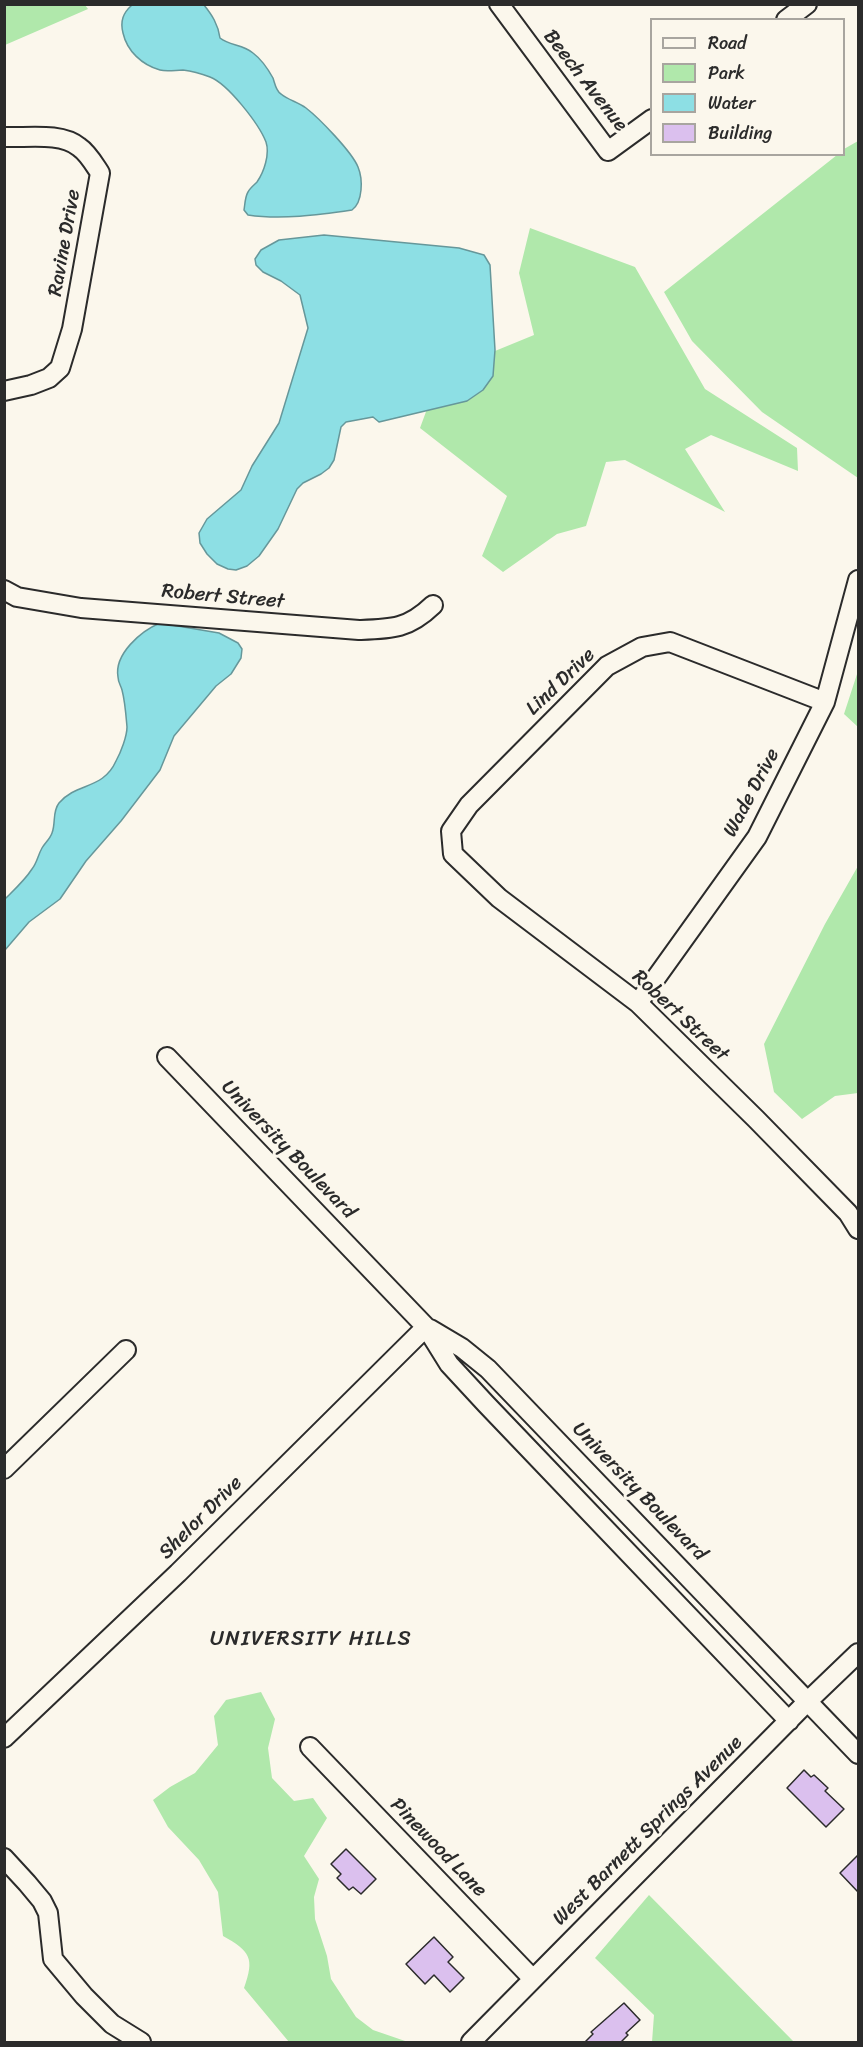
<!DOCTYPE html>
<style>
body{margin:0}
#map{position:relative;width:863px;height:2047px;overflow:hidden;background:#fbf7ec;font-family:Sriracha,sans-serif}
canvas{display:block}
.frame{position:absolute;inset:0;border:6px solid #2b2b2b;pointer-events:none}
.legend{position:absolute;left:650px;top:18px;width:195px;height:138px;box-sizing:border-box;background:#fbf7ec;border:2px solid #a8a59f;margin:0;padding:8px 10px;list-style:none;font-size:18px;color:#2b2b2b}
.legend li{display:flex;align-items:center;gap:12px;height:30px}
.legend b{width:30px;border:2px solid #a8a59f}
</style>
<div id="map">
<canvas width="863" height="2047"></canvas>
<div class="frame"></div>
<ul class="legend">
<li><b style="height:8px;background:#fbf7ec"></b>Road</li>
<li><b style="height:16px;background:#b0e8ab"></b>Park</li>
<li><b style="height:16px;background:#8ddfe4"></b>Water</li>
<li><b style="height:16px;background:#dbc0ee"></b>Building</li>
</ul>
</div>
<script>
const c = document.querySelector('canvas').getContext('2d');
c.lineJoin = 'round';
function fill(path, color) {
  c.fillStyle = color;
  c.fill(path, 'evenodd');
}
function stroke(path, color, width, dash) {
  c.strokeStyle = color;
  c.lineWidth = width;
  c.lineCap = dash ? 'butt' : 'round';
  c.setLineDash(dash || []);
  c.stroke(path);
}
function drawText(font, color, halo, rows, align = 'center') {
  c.font = font + ' Sriracha,sans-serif';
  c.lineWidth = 6;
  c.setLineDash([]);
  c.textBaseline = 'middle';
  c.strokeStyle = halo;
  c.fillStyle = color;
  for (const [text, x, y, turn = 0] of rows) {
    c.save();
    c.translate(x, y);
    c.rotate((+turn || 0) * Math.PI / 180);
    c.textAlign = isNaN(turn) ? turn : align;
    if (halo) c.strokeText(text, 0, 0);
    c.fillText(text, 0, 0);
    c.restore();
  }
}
fill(new Path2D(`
 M5,4L85,5L88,9L5,45Z
 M858,141V478L762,412L692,341L664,292L837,155L844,154V149Z
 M530,228L635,267L705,389L797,448L798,471L711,435L685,449L725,512L625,460L606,462L586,526L557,534L503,572L482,556L507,496L420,428L427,409L467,401L493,376L495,351L534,335L519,273Z
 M858,671V727L844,714Z
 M858,866V1093L835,1096L802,1119L774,1092L764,1044L825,924Z
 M261,1692L275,1719L268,1748L272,1778L294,1801L313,1798L327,1818L304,1856L319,1879L314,1897L315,1919L327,1956L331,1979L356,2017L373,2030L408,2042H289L244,1988C255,1958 250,1951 223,1936L218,1892L199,1860L168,1827L153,1800L170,1787L195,1773L218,1745L214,1716L226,1700Z
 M649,1895L794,2042H652L654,2015L595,1958Z`), '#b0e8ab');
const water = new Path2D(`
 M132,5H204C212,15 218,24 220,38C230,46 243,44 253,53C261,59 268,69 273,78C275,84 276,91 281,94C288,100 298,102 306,108C319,118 352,152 358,167C363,179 363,202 352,210C318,215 281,220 248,215L244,210C245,204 245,197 248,192C250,188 254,185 257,182C264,172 270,154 266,142C259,124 228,84 210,77C202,74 191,71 183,70C176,70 167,72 160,70C142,65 127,51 123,33C120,21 123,13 132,5Z
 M324,235L459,248L484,255L490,265L495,350L493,376L483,390L467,401L379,422L373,417L346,422L341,427L334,460L329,468L321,474L303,483L297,489L278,529L259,556L247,566L236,570L228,569L217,564L207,554L200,543L199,533L207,519L241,490L252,466L279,423L308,328L300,295L281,281L263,272L256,265L255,259L261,250L279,240Z
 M160,623L219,633L238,643L242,649L241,658L231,674L216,686L174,736L160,770L121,821L86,861L60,899L29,922L5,950V899C14,890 25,880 32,869C37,863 38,855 42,848C45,843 50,839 52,833C56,823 52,812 59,803C77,782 103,790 116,761C121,752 127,736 127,727C126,715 125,701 122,690C121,686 118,682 118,677C114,654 141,631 160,623Z`);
fill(water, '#8ddfe4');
stroke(water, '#66979a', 1.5);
const building = new Path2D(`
 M804,1770L811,1777L814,1775L828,1788L825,1791L844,1809L826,1827L787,1788Z
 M346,1849L376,1879L361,1894L353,1887L349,1890L337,1878L341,1874L331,1864Z
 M858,1855V1892L840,1873Z
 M434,1937L453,1957L448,1962L464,1978L450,1992L434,1975L425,1984L406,1964Z
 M624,2003L640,2020L626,2033L628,2035L620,2043H584L593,2034L591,2032Z`);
fill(building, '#dbc0ee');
stroke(building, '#2b2b2b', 1.5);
const minor = new Path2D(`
 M499,4L608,151L652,119
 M786,20L807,4
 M4,137C27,138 61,132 79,147C88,153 94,164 100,173L72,329L60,368L49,378L31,385L4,391
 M4,590L17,597L81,608L359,630C392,629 408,629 433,605
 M825,702L670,642L642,647L607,666L469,805L451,831L453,854L499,898L638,1003L756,1119L848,1213L858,1229
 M638,1003L757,837L825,702L858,580
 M167,1057L426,1327L449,1364L486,1404L789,1721
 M430,1329L462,1348L488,1369L858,1754
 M4,1469L126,1350
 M4,1738L178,1573L426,1327
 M310,1747L533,1979
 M4,1858L27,1883L42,1901L48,1913L53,1959L84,1996L112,2024L141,2042
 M471,2042L808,1701L858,1653`);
stroke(minor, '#2b2b2b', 22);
stroke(minor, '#fbf7ec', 18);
drawText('20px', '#2b2b2b', '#fbf7ec', [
 ["Beech Avenue",585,81,52],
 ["Ravine Drive",65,243,-80],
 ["Robert Street",223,597,5],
 ["Lind Drive",561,682,-44],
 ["Wade Drive",752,793,-62],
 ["Robert Street",680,1016,43],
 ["University Boulevard",288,1150,46],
 ["University Boulevard",639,1492,46],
 ["Shelor Drive",201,1518,-45],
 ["West Barnett Springs Avenue",648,1831,-45],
 ["Pinewood Lane",438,1848,46]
]);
c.letterSpacing = '1.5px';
drawText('21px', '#2b2b2b', '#fbf7ec', [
 ["UNIVERSITY HILLS",311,1640]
]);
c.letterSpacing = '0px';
</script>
